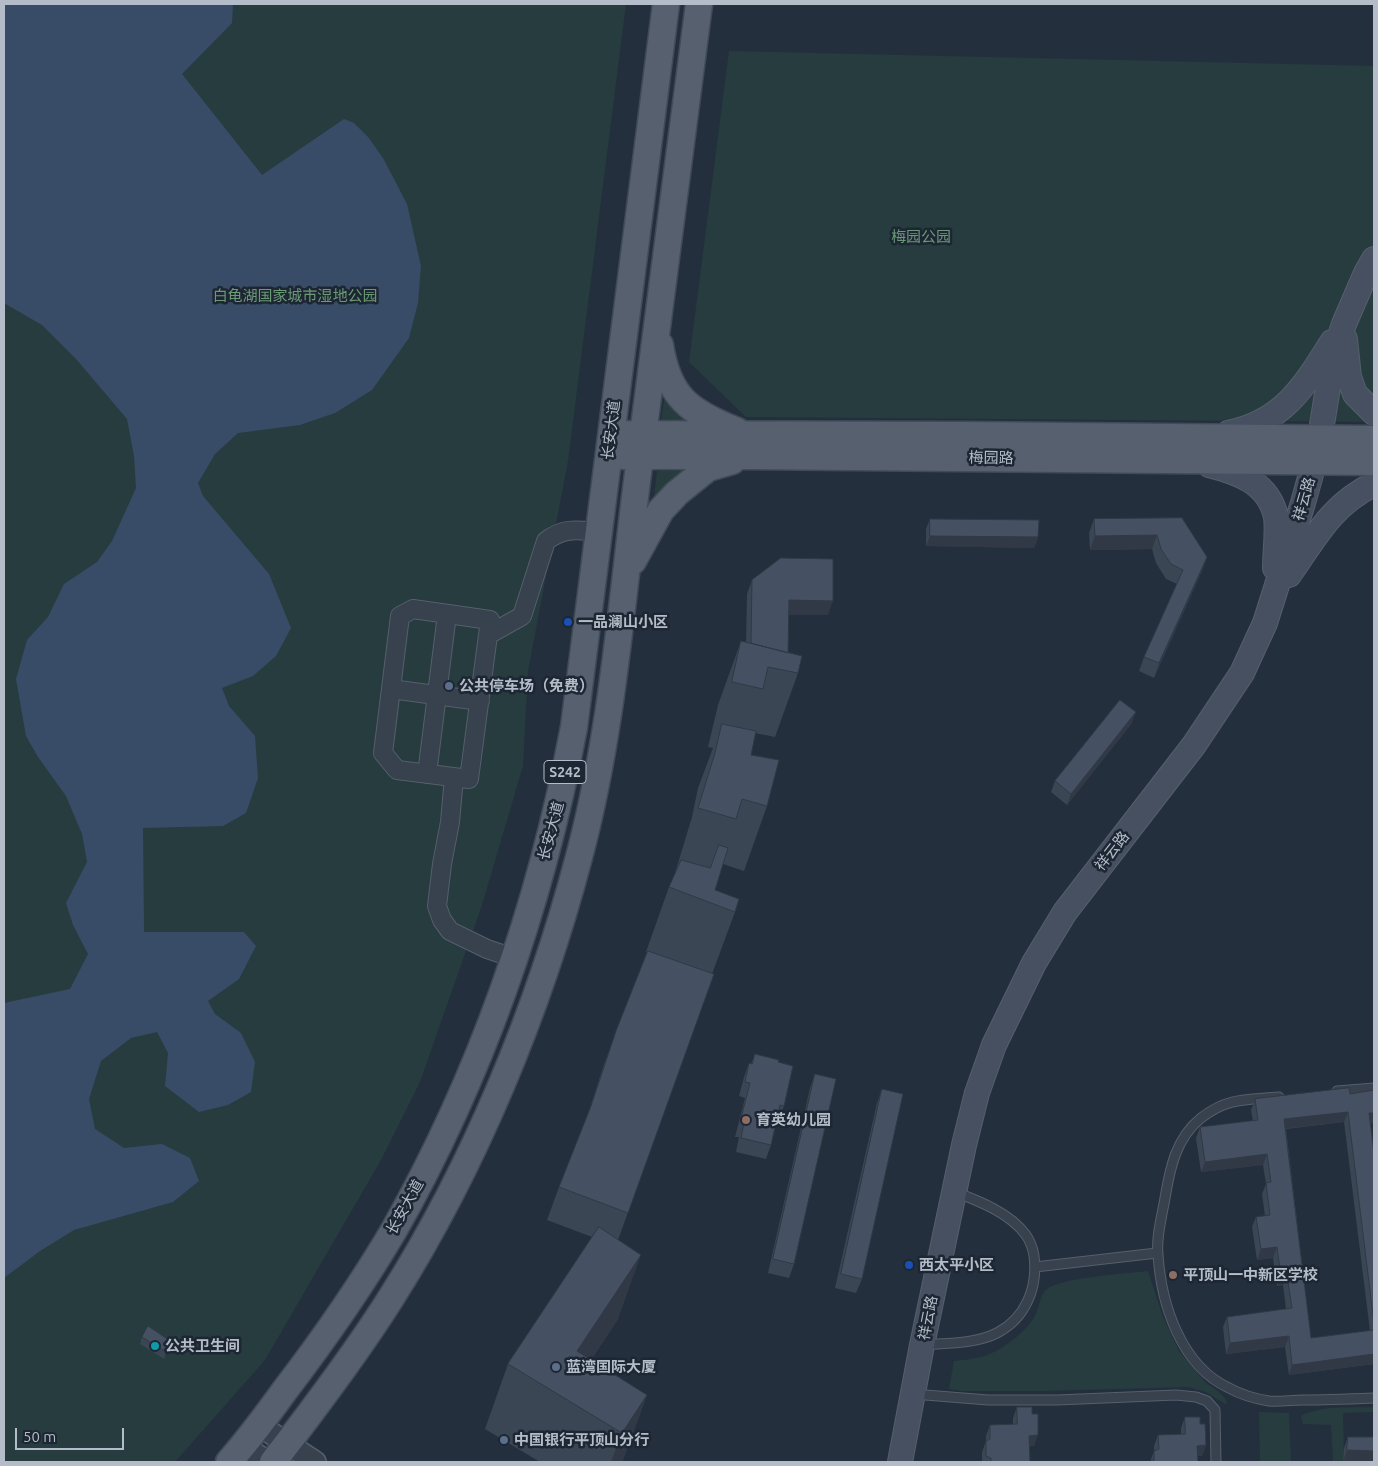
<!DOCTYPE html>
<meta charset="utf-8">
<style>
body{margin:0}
#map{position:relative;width:1378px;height:1466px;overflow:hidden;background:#242f3e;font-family:Ubuntu,sans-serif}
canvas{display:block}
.frame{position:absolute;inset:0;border:5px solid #b4bcc9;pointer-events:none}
.scale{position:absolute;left:15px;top:1428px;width:109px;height:22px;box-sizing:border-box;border:2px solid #b4bcc9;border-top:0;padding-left:6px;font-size:15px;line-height:18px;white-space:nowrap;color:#b4bcc9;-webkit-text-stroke:4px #1d2633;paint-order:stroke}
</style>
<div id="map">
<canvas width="1378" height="1466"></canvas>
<div class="frame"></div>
<div class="scale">50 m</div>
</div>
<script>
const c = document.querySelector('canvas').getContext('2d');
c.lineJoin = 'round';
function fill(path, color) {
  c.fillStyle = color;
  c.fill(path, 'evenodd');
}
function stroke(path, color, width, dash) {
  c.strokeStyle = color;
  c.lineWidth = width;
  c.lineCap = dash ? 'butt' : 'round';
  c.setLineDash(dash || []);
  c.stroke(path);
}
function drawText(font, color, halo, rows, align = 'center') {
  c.font = font + ' Ubuntu,"Noto Sans SC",sans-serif';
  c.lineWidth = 5;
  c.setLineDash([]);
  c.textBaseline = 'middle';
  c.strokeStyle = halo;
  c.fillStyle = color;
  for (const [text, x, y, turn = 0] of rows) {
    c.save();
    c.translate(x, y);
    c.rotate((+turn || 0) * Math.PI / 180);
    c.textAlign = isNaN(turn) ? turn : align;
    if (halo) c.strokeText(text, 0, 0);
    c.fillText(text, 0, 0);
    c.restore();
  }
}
fill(new Path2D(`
 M4,4H626L568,461L528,671L523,766L482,905L420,1082L381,1160L265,1360L175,1462H4Z
 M729,51L1374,66V422L746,417L689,362Z
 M666,387L699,423L661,421Z
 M691,470L653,507L657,471Z
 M1148,1271L1163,1317L1179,1351L1206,1383L1219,1392L1225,1398L1227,1403L1225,1404L1206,1392L1188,1387L1044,1391H963L949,1389L954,1361C963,1360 972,1359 981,1357C999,1353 1026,1332 1035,1316C1039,1308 1040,1294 1047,1289C1060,1278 1129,1273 1148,1271Z
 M1374,1407V1412L1343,1413L1344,1461L1374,1462H1333L1331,1425L1303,1424L1301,1416C1320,1405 1353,1408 1374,1407Z
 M1259,1412L1289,1413L1291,1462H1260Z`), '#263c3f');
fill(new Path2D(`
 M4,4H233L232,23L182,74L262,175L344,119L354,123L368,137L383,158L407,204L421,266L418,303L409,338L372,390L335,413L300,425L238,433L215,454L198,483L203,496L269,574L291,628L276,656L253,676L222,688L229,706L255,736L258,778L246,813L223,826L143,828L144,932H244L256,946L239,979L208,1001L215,1014L241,1033L255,1062L251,1092L228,1105L199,1112L165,1086L168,1053L157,1032L131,1038L101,1061L89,1099L95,1129L124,1148L162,1144L190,1158L199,1181L173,1202L74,1230L40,1251L4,1278V1003L70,989L88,954L73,925L66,903L87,862L82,834L66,796L38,757L26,736L16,679L27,640L48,617L64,584L97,562L112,541L136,488L134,456L127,419L77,360L42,325L4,303Z`), '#394c67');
const service = new Path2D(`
 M1337,1091L1374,1088
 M1279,1097C1247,1100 1228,1097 1201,1118C1176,1138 1170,1168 1165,1198C1162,1216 1156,1237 1158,1254C1161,1304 1181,1366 1229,1388C1240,1394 1256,1399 1269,1401C1279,1402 1292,1400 1302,1400C1326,1400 1350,1399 1374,1398
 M1035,1267L1157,1253
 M922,1345C947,1343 975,1344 997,1333C1026,1318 1038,1287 1034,1256C1033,1249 1030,1241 1026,1235C1010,1213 979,1201 955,1192
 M913,1394L988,1400H1057L1176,1395L1196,1397L1207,1401L1215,1410L1216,1462`);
const minor = new Path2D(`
 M488,635L490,620L413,609L400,616L383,753L397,770L469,779L488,635L522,616L546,541C564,527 577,530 599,532
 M391,689L480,701
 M427,774L447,614
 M454,777L450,822L442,864L437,906L442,920L450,931L487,949L514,958`);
const tertiary = new Path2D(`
 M259,1425L315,1462
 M243,1446L268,1462`);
const secondary = new Path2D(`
 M1345,339L1349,377L1355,394L1374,413
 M1228,433C1283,422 1304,387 1332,342
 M1209,465C1238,472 1269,483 1276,517C1278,530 1275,553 1275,568
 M1289,575C1316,537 1330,506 1374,484
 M900,1462L922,1345L964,1145L977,1093L994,1045L1034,963L1065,912L1194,745L1242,673L1265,623L1303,503L1318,449L1333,357L1344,324L1366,273L1374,259`);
const primary = new Path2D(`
 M660,345C668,397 689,412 737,431
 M625,434L966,435L1374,439
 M623,456H747L1374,462
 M633,561L661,510L677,493L708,468L732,461
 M229,1462C249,1439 267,1415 285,1390C324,1339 361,1286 394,1230C482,1074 541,903 574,727L666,4
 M273,1462C314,1409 355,1355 391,1298C475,1165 539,1009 579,857C612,734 621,607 637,481C657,322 678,163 699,4`);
stroke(service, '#565f6c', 11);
stroke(minor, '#565f6c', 20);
stroke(tertiary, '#565f6c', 24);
stroke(secondary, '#565f6c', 26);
stroke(primary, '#414a57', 29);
stroke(service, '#38414e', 9);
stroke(minor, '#38414e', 18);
stroke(tertiary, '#38414e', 21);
stroke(secondary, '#465061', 24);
stroke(primary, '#56606e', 26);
fill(new Path2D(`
 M1182,518L1207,557L1202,571L1154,678L1139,671L1144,657L1177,584L1166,579L1156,563L1152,549L1090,550L1089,533L1094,519Z
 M930,519L1038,537L1034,548L926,546V529Z
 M752,580L828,615H788V653L798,673L775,737L755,733L751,755L767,806L744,871L723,864L715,890L735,912L712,974H714L618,1240V1319L591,1360L647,1395L623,1460L622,1462H540L485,1429L508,1364L592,1237L547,1220L559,1187L586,1121L604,1064L647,952H646L669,887L676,873H675L692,817L698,788L713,748L708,747L718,705L741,641L746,642L747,594Z
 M1132,723L1067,805L1051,792L1055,781Z
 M755,1054L778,1062L784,1106L779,1120L777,1119L771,1145L766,1159L736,1152L739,1137H735L745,1098L739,1096L744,1077L749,1063L751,1064Z
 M815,1074L794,1264L789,1278L768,1273L810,1088Z
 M882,1089L862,1279L856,1293L835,1288L877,1103Z
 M1350,1094L1370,1123L1374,1154V1364L1289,1375L1285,1347L1226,1354L1223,1327L1227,1317L1286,1309L1283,1285L1277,1286L1273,1258L1257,1260L1252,1227L1256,1217L1265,1216L1262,1194L1266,1184L1263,1165L1201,1172L1196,1138L1200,1127L1253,1121L1251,1110L1255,1099ZM1344,1122L1370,1331L1311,1338L1286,1129Z
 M142,1337L172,1342L170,1349L164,1359L140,1344Z
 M1017,1407L1034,1446H1029L1030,1462H1039H982V1452L986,1441V1436L990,1425L1013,1424V1418Z
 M1185,1417L1200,1424L1206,1445L1202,1456H1197L1198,1462H1150L1154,1451V1446L1158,1435H1181V1428Z
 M1348,1437H1374V1461H1343L1344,1448Z`), '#3b4654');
fill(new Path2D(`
 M1157,535L1152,549L1090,550L1095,536Z
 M930,536L1038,537L1034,548L926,546Z
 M1207,557L1202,571L1154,678L1159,663Z
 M789,600L833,601L828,615H783Z
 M1136,712L1132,723L1067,805L1071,794Z
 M1348,1112L1344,1122L1281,1129L1284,1119Z
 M1369,1113H1374V1123L1365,1124Z
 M1267,1154L1263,1165L1201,1172L1205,1162Z
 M1277,1247L1273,1258L1257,1260L1261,1249Z
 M641,1255L618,1319L565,1399L577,1351Z
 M1287,1275L1283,1285L1277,1286L1281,1276Z
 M1289,1336L1285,1347L1226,1354L1230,1343Z
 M172,1342L170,1349L164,1359L166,1352Z
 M1374,1354V1364L1289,1375L1292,1365Z
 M647,1395L623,1460L622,1462H611L622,1433Z
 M1038,1435L1034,1446H1025L1029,1436Z
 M1206,1445L1202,1456H1193L1197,1446Z
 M1347,1450L1374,1451V1461H1343Z`), '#303945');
const building = new Path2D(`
 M1182,518L1207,557L1159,663L1144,657L1183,570L1171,564L1161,549L1157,535L1095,536L1094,519Z
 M930,519L1039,520L1038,537L930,536Z
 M781,558L833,559V601L789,600L788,653L751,643L752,580Z
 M741,641L802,656L798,673L768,667L763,689L732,682Z
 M1120,700L1136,712L1071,794L1055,781Z
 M722,724L756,731L751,755L779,760L767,806L742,799L736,819L698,808L715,753Z
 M719,845L728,848L715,890L739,899L735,912L669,887L681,860L710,868Z
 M648,951L714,974L628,1213L559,1187L591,1106L616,1031Z
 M755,1054L779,1060L778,1062L793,1066L784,1106L780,1105L771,1145L741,1138L744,1123L740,1122L750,1083L745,1082L749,1063L752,1064Z
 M815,1074L836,1079L794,1264L773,1259Z
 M1349,1088L1350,1094L1374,1090V1113H1369L1374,1154V1323L1348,1112L1284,1119L1311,1338L1374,1330V1354L1292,1365L1289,1336L1230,1343L1227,1317L1292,1308L1287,1275L1281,1276L1277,1247L1261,1249L1256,1217L1270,1215L1266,1183L1271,1182L1267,1154L1205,1162L1200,1127L1258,1120L1255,1099Z
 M882,1089L903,1094L862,1279L841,1274Z
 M599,1227L641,1255L577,1351L647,1395L622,1433L508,1364Z
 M148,1326L172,1342L166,1352L142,1337Z
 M1017,1407H1032V1414H1038V1435L1029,1436L1030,1462H1039H991V1458L986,1456V1441L990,1439V1425L1017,1424Z
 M1185,1417H1200V1424H1205L1206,1445L1197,1446L1198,1462H1154V1451L1159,1449L1158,1435L1185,1434Z
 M1348,1437H1374V1451L1347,1450Z`);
fill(building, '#455162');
stroke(building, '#303945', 1);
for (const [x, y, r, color] of [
 [568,622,5,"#1a4fb4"],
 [449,686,5,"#5c6f8a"],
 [746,1120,5,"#8d6e63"],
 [909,1265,5,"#1a4fb4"],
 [1173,1275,5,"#8d6e63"],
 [155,1346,5,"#0f9aa8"],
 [556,1367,5,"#5c6f8a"],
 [504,1440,5,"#5c6f8a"]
]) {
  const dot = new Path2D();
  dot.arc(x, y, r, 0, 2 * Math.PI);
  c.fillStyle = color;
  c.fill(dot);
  stroke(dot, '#1d2633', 2);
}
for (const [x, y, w] of [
 [565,772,42]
]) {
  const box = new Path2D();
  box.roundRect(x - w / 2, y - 11.5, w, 23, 4);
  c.fillStyle = '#1d2633';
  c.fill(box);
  stroke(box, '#b4bcc9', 1);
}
drawText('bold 14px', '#b4bcc9', null, [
 ["S242",565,772]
]);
drawText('15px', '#6b9a76', '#1d2633', [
 ["梅园公园",921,237],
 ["白龟湖国家城市湿地公园",295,296]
]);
drawText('15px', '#b4bcc9', '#1d2633', [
 ["长安大道",611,430,-83],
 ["梅园路",991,458,1],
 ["祥云路",1304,499,-74],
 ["长安大道",551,831,-75],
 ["祥云路",1112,851,-52],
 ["长安大道",405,1207,-61],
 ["祥云路",928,1318,-79]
]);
drawText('bold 15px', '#b4bcc9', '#1d2633', [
 ["一品澜山小区",578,622],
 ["公共停车场（免费）",459,686],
 ["育英幼儿园",756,1120],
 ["西太平小区",919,1265],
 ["平顶山一中新区学校",1183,1275],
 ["公共卫生间",165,1346],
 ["蓝湾国际大厦",566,1367],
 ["中国银行平顶山分行",514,1440]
], 'left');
</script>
